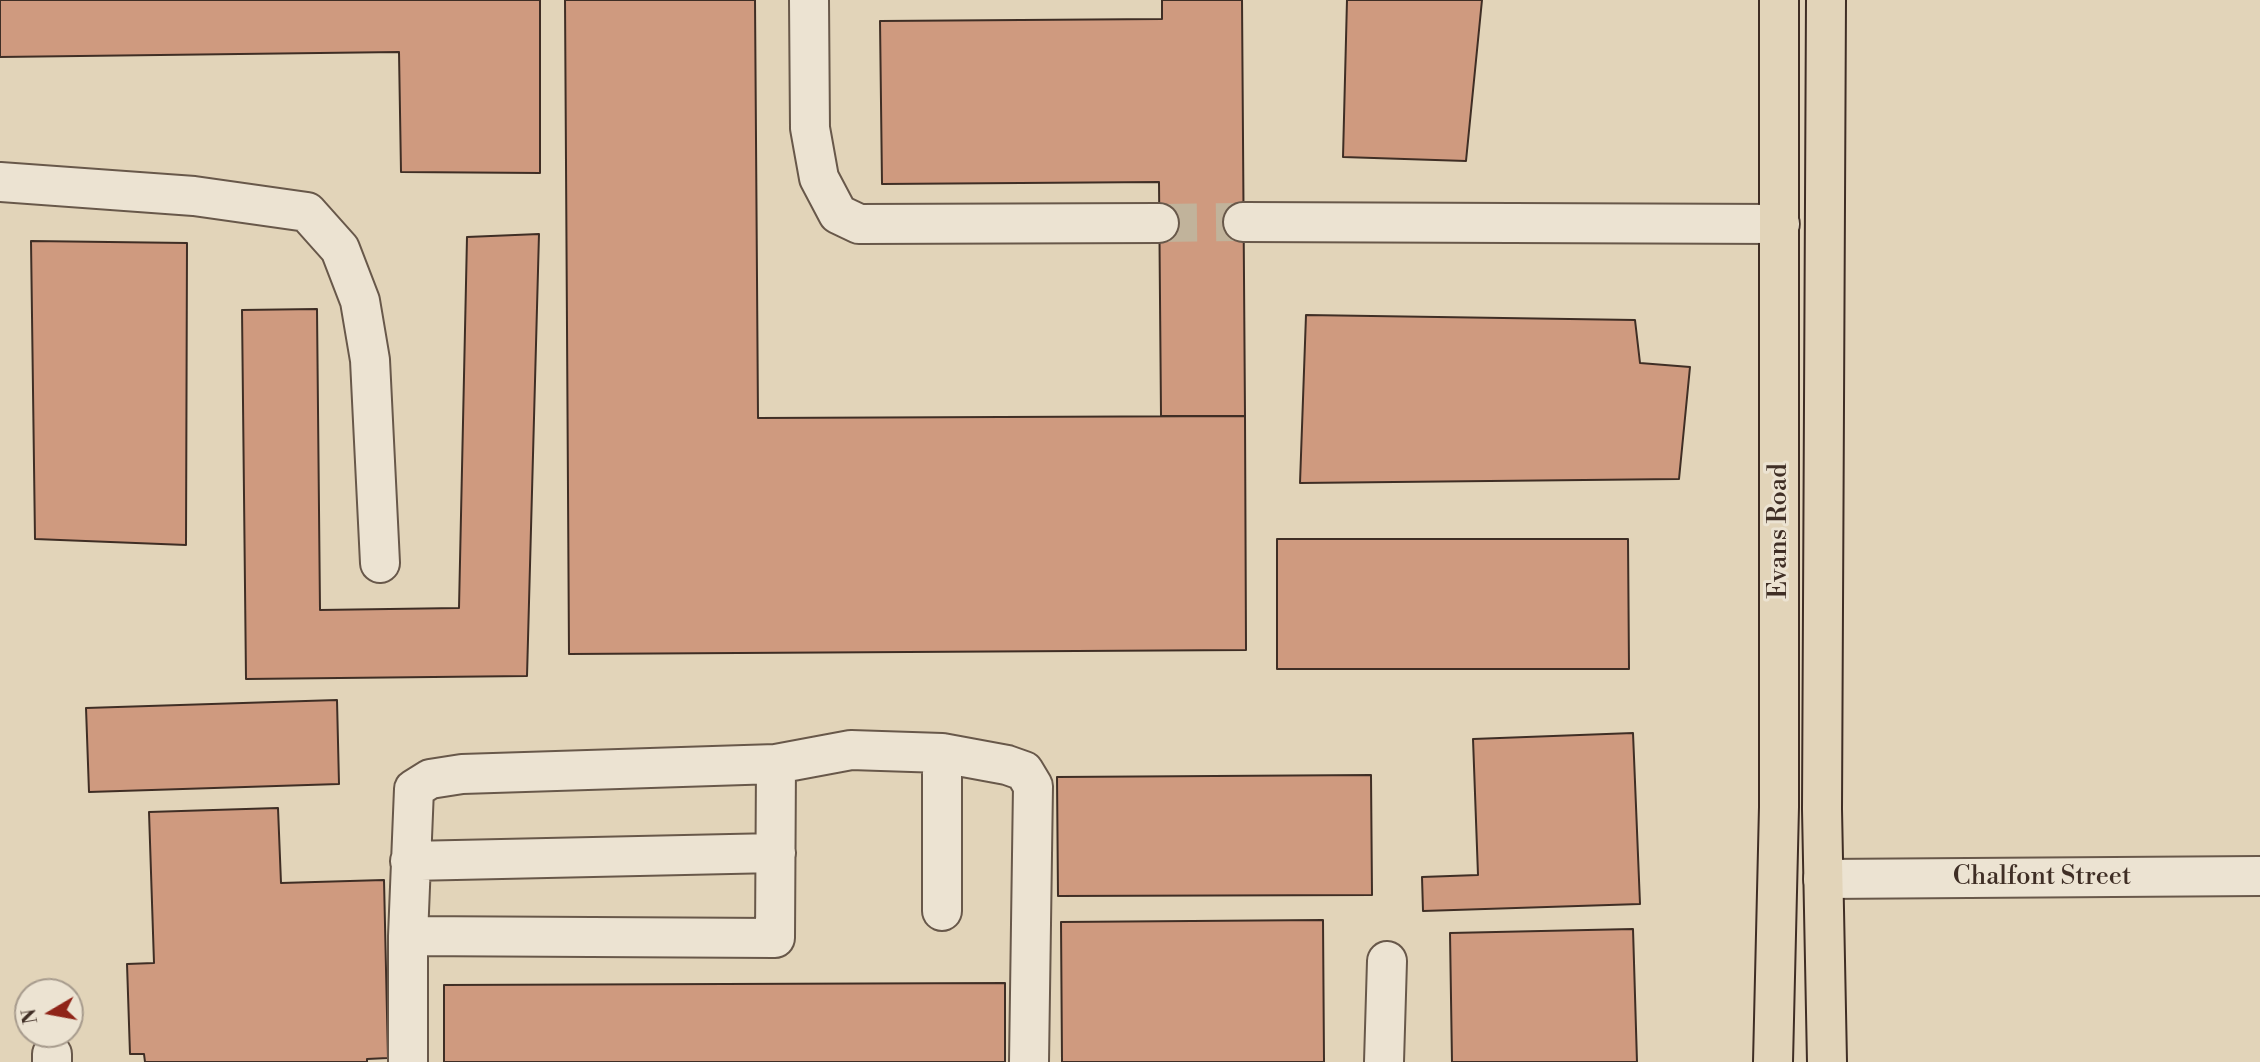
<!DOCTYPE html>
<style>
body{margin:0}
#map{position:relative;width:2260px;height:1062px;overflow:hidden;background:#e2d4b9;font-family:"Libre Bodoni",serif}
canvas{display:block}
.north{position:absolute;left:14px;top:978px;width:70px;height:70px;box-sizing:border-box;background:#ece3d2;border:2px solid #a79b8d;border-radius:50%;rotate:260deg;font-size:19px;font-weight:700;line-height:28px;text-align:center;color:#3f2e25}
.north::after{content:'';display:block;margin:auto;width:24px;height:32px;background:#8f2418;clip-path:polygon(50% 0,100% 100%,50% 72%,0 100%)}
</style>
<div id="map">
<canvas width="2260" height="1062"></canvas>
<div class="north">N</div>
</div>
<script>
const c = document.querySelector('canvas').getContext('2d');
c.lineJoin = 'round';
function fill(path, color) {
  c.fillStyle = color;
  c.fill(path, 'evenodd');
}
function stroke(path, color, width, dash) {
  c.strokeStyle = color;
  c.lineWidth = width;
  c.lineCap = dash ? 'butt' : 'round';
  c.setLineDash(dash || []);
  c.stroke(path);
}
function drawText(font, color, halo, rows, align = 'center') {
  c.font = font + ' "Libre Bodoni",serif';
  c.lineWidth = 6;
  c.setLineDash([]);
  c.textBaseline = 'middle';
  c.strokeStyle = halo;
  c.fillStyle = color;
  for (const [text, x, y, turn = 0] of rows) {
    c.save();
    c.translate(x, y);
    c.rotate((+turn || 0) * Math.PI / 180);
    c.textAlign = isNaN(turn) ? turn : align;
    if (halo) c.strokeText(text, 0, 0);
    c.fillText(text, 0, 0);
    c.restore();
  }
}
const building = new Path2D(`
 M0,0H540V173L401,172L399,52L0,57Z
 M565,0H755L758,418L1245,416L1246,650L569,654Z
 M1162,0H1242L1245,416H1161L1159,182L882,184L880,21L1162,19Z
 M1347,0H1482L1466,161L1343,157Z
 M539,234L527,676L246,679L242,310L317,309L320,610L459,608L467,237Z
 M31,241L187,243L186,545L35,539Z
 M1306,315L1635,320L1640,363L1690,367L1679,479L1300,483Z
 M1277,539H1628L1629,669H1277Z
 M337,700L339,784L89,792L86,708Z
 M1633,733L1640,904L1423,911L1422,877L1478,875L1473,739Z
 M1371,775L1372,895L1058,896L1057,777Z
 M278,808L281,883L384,880L388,1058L367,1059V1062H145L144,1054H130L127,964L154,963L149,812Z
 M1323,920L1324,1062H1062L1061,922Z
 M1633,929L1637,1062H1452L1450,933Z
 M1005,983V1062H444V985Z`);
fill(building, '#cf9a7f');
stroke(building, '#3f2e25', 2);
stroke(new Path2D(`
 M1159,223L1243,222`), '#c1b39b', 38, [38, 19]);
const minor = new Path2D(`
 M809,0L810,128L819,178L838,214L859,224L1159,223
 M0,182L194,196L307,212L340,249L360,301L370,360L380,563
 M1243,222L1780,224
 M410,861L776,853
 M1823,879L2260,876
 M942,911V753
 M408,936L775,938L776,764
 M52,1054V1062
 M408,1062V936L414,789L430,779L462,774L776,764L851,750L942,753L1007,765L1024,771L1033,786L1029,1062
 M1384,1062L1387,961`);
const major = new Path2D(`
 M1826,0L1822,809L1827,1062
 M1773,1062L1779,807V0`);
stroke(minor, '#68584a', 42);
stroke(major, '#3f2e25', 42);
stroke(minor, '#ece3d2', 38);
stroke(major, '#e2d4b9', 38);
drawText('26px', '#3f2e25', '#ece3d2', [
 ["Evans Road",1780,531,-90],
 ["Chalfont Street",2042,878]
]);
</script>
